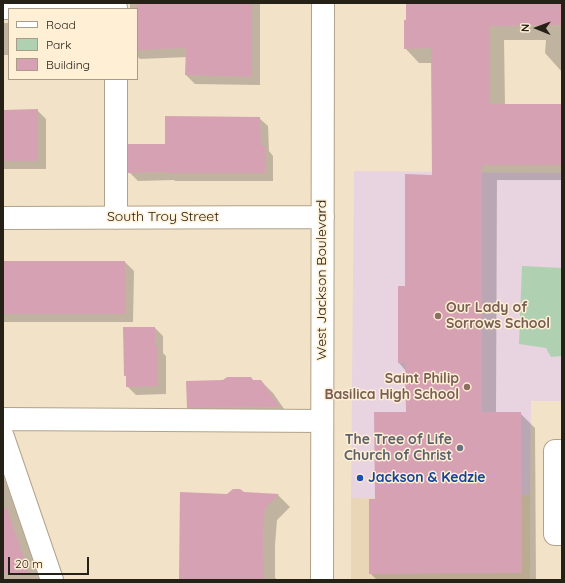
<!DOCTYPE html>
<style>
body{margin:0}
#map{position:relative;width:565px;height:583px;overflow:hidden;background:#f1e2c8;font-family:Quicksand,sans-serif}
canvas{display:block}
.frame{position:absolute;inset:0;border:4px solid #262117;pointer-events:none}
.legend{position:absolute;left:8px;top:8px;width:130px;height:72px;box-sizing:border-box;background:#feefd5;border:1px solid #a89d89;margin:0;padding:5px 7px;list-style:none;font-size:12px;color:#262117}
.legend li{display:flex;align-items:center;gap:8px;height:20px}
.legend b{width:20px;border:1px solid #a89d89}
.north{position:absolute;left:517px;top:8px;width:40px;height:40px;-webkit-text-stroke:3px #feefd5;paint-order:stroke;rotate:271deg;font-size:11px;font-weight:700;line-height:16px;text-align:center;color:#262117}
.north::after{content:'';display:block;margin:auto;width:14px;height:18px;background:#262117;clip-path:polygon(50% 0,100% 100%,50% 72%,0 100%)}
.scale{position:absolute;left:8px;top:557px;width:81px;height:18px;box-sizing:border-box;border:2px solid #262117;border-top:0;padding-left:5px;font-size:12px;line-height:14px;white-space:nowrap;color:#262117;-webkit-text-stroke:3px #feefd5;paint-order:stroke}
</style>
<div id="map">
<canvas width="565" height="583"></canvas>
<div class="frame"></div>
<ul class="legend">
<li><b style="height:5px;background:#fff"></b>Road</li>
<li><b style="height:11px;background:#b0d1b1"></b>Park</li>
<li><b style="height:11px;background:#d6a1b3"></b>Building</li>
</ul>
<div class="north">N</div>
<div class="scale">20 m</div>
</div>
<script>
const c = document.querySelector('canvas').getContext('2d');
c.lineJoin = 'round';
function fill(path, color) {
  c.fillStyle = color;
  c.fill(path, 'evenodd');
}
function stroke(path, color, width, dash) {
  c.strokeStyle = color;
  c.lineWidth = width;
  c.lineCap = dash ? 'butt' : 'round';
  c.setLineDash(dash || []);
  c.stroke(path);
}
function drawText(font, color, halo, rows, align = 'center') {
  c.font = font + ' Quicksand,sans-serif';
  c.lineWidth = 3;
  c.setLineDash([]);
  c.textBaseline = 'middle';
  c.strokeStyle = halo;
  c.fillStyle = color;
  for (const [text, x, y, turn = 0] of rows) {
    c.save();
    c.translate(x, y);
    c.rotate((+turn || 0) * Math.PI / 180);
    c.textAlign = isNaN(turn) ? turn : align;
    if (halo) c.strokeText(text, 0, 0);
    c.fillText(text, 0, 0);
    c.restore();
  }
}
fill(new Path2D(`
 M530,495V580H351V498Z`), '#e9d6b6');
fill(new Path2D(`
 M354,171L562,173V401H531L530,495L351,498Z`), '#e8d3e0');
fill(new Path2D(`
 M522,266L562,268V356L551,357L546,348L519,344Z`), '#b0d1b1');
fill(new Path2D(`
 M130,3H260V85L195,84L186,75L187,57L140,59L137,56V9H130Z
 M407,3H562V72L545,53L546,40H504L505,105H562V180H497L496,413H520L535,428L536,580H377L370,573L376,500L407,413L406,371L399,363L406,287L433,176L432,63H419L405,48L407,21Z
 M3,23H9V55H3Z
 M3,110H37L46,119V169H3Z
 M259,118L268,126L269,151L273,156V181H175L174,180L138,181L130,173L166,145Z
 M3,262H125L134,271L133,322H3Z
 M155,328L163,336V353L166,356V394L136,395L127,386Z
 M254,381H261L273,393L291,419H200L188,407Z
 M3,475L19,517L40,580H3Z
 M243,493L278,495L290,507L277,520L275,545V578L278,580H180Z`), '#0003');
fill(new Path2D(`
 M137,3H252V77L185,75L186,48L137,50Z
 M406,3H562V25L490,26V104H562V165H482V412H521L522,573L369,574V499H375L374,412H406L405,363H398V286H405V174L432,175L431,48L404,49V20H406Z
 M38,109V161H3V110Z
 M165,116L260,117L261,146H265V173H166V172L128,173V144H165Z
 M3,261H125V314H3Z
 M123,327H155V346H158V386L126,387V376H124Z
 M227,377H251L253,380H261L280,407L187,408L186,381L223,380Z
 M233,489H240L244,492L279,494L265,508L263,532L264,580H179L180,492L227,494Z
 M7,508L29,573H3V509Z`), '#d6a1b3');
const minor = new Path2D(`
 M3,8L116,7
 M3,218L323,217
 M116,218V79
 M3,419L322,421
 M3,437L52,580
 M562,451H555V534H562
 M322,580L323,3`);
stroke(minor, '#b1a38b', 24);
stroke(minor, '#fff', 22);
for (const [x, y, r, color] of [
 [438,316,4,"#8d6e63"],
 [467,387,4,"#8d6e63"],
 [460,448,4,"#6b7280"],
 [360,478,4,"#1a4fb4"]
]) {
  const dot = new Path2D();
  dot.arc(x, y, r, 0, 2 * Math.PI);
  c.fillStyle = color;
  c.fill(dot);
  stroke(dot, '#feefd5', 1.5);
}
drawText('14px', '#262117', '#feefd5', [
 ["South Troy Street",163,217],
 ["West Jackson Boulevard",322,280,-90]
]);
drawText('bold 14px', '#785e54', '#feefd5', [
 ["Our Lady of",446,308],
 ["Sorrows School",446,324],
 ["Saint Philip",459,379,"right"],
 ["Basilica High School",459,395,"right"]
], 'left');
drawText('bold 14px', '#5b616d', '#feefd5', [
 ["The Tree of Life",452,440],
 ["Church of Christ",452,456]
], 'right');
drawText('bold 14px', '#164399', '#feefd5', [
 ["Jackson & Kedzie",368,478]
], 'left');
</script>
